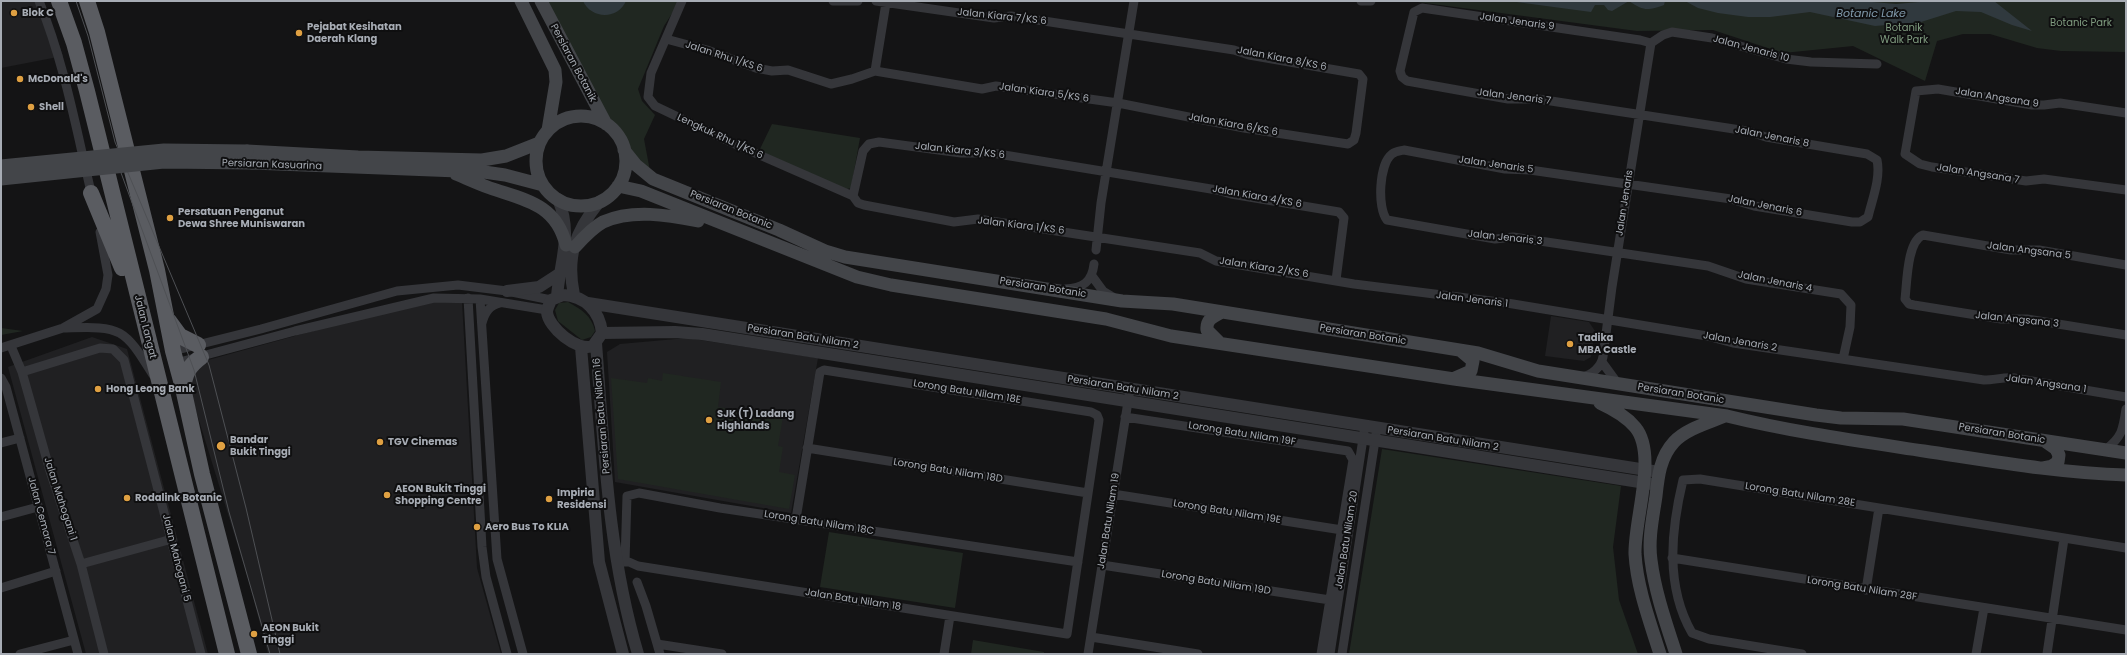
<!DOCTYPE html>
<style>
body{margin:0}
#map{position:relative;width:2127px;height:655px;overflow:hidden;background:#141415;font-family:Poppins,sans-serif}
canvas{display:block}
.frame{position:absolute;inset:0;border:2px solid #a7acb4;pointer-events:none}
</style>
<div id="map">
<canvas width="2127" height="655"></canvas>
<div class="frame"></div>
</div>
<script>
const c = document.querySelector('canvas').getContext('2d');
c.lineJoin = 'round';
function fill(path, color) {
  c.fillStyle = color;
  c.fill(path, 'evenodd');
}
function stroke(path, color, width, dash) {
  c.strokeStyle = color;
  c.lineWidth = width;
  c.lineCap = dash ? 'butt' : 'round';
  c.setLineDash(dash || []);
  c.stroke(path);
}
function drawText(font, color, halo, rows, align = 'center') {
  c.font = font + ' Poppins,sans-serif';
  c.lineWidth = 4;
  c.setLineDash([]);
  c.textBaseline = 'middle';
  c.strokeStyle = halo;
  c.fillStyle = color;
  for (const [text, x, y, turn = 0] of rows) {
    c.save();
    c.translate(x, y);
    c.rotate((+turn || 0) * Math.PI / 180);
    c.textAlign = isNaN(turn) ? turn : align;
    if (halo) c.strokeText(text, 0, 0);
    c.fillText(text, 0, 0);
    c.restore();
  }
}
fill(new Path2D(`
 M1,1H44L63,56L1,68Z
 M427,302H462L477,568L501,654H268L249,582L188,385L201,362L385,311Z
 M1551,316L1589,322L1595,331L1591,357L1584,361L1545,356Z
 M92,337L127,349L208,654H86L8,367Z
 M687,338L818,358L791,513L615,482L607,352L620,344Z`), '#202022');
fill(new Path2D(`
 M546,1H680L664,26L638,89L642,101L655,115L644,139L650,171L626,149Z
 M1410,1H2126V52L2061,51L2037,48L1990,34H1963L1937,41L1925,81L1853,46L1783,53L1713,30L1637,31Z
 M772,124L860,138L851,188L844,190L759,151Z
 M568,302C581,309 592,316 595,331L591,337L582,340L558,321L555,310L559,303Z
 M1,328L23,331L1,335Z
 M663,373L721,382L718,407L783,417L778,446L783,447L779,472L795,475L789,509L618,479L611,378L647,383L648,378L662,381Z
 M1382,449L1621,486L1613,547L1619,600L1638,654H1349Z
 M829,532L963,553L955,608L820,587Z
 M973,640L1044,652V654H971Z`), '#202721');
fill(new Path2D(`
 M583,1H626C618,20 591,19 583,1Z
 M1509,1H1665L1664,5C1647,11 1644,11 1629,1L1612,11L1608,10L1604,5H1595L1591,12Z
 M1685,1H1861L1896,4L1931,1H1994L2032,31L2012,25L1981,12L1956,11L1921,22L1875,26L1810,12L1770,17H1748L1718,13L1698,8Z`), '#30393e');
stroke(new Path2D(`
 M39,1C65,65 76,129 92,196
 M682,1L651,73L648,97L655,106L739,146L853,196
 M833,1H858
 M1361,1H1371
 M666,39L707,50L756,68L772,71L788,70L831,84L852,79L875,71L982,89L996,86L1118,103L1244,128L1348,144L1354,140L1356,133L1363,79L1359,74L1249,55L1234,50L1011,16L994,18L876,1
 M1651,43L1640,40L1422,8L1414,12L1400,71L1402,77L1407,81L1508,99H1538L1747,131L1766,137L1867,154L1877,160C1881,178 1872,200 1868,217L1860,222H1852L1754,206L1731,199L1530,170L1505,169L1404,150C1400,151 1396,151 1392,154C1379,164 1377,208 1387,220L1495,239L1513,237L1708,266L1746,279L1841,294L1851,305L1850,327L1843,359
 M1651,43L1663,35L1672,32L1712,38L1786,59L1811,62L1877,64
 M875,71L886,3
 M2126,113L2060,103L2044,105H2032L1938,89L1916,91L1905,154L1920,164L1932,167L2026,181L2044,179L2126,190
 M853,196L858,203L864,205L954,222L978,219L1200,253L1216,261L1354,284L1507,303L1707,336L1733,343L1984,380C1995,380 2003,377 2014,378L2126,397
 M853,196L863,151L869,144L879,142L961,153H992L1217,190L1231,194L1339,212L1344,218L1336,280
 M1096,250L1101,203L1134,1
 M2126,265L2039,250H2011L1923,235C1907,241 1907,283 1905,299L1909,304L1914,305L2001,319H2027L2126,335
 M1092,276L1103,291L1113,297
 M1065,289C1083,288 1092,282 1094,264
 M468,298L482,547L486,577L507,654
 M480,299L497,559L523,654
 M482,323C485,312 489,306 500,303
 M66,328C122,326 124,328 153,375
 M11,346L22,372L50,471L81,564L104,654
 M1,348L63,328L97,309L106,289L108,275L100,232
 M173,351L261,329L397,291L458,285L507,291L551,300
 M1602,362L1618,384
 M176,363L295,331L434,298L480,299L547,310
 M22,372L100,348L113,349L124,360L201,654
 M1582,377C1592,375 1601,367 1603,357L1612,287L1651,43
 M1,378L6,387L78,654
 M1125,417L1348,451L1353,460L1321,654
 M1,443L20,438
 M807,448L1088,493
 M2105,450C2122,437 2123,430 2126,409
 M1113,494L1342,530
 M1,517L38,507
 M1672,558L2126,630
 M617,562H629L638,566L1067,634L1099,420L1097,415L1091,412L824,370L820,372L796,519
 M625,562L627,496L639,493L720,508L1078,562
 M81,564L172,539
 M1102,565L1330,600
 M637,582L646,606L660,654
 M1,588L56,571
 M1866,590L1879,508
 M1091,637L1198,654
 M657,644L722,654
 M20,654L74,640
 M944,654L950,616
 M1088,654L1130,389
 M1330,654L1364,432
 M1342,654L1376,434
 M1802,654L1709,639L1692,633C1665,586 1671,530 1683,480L1700,479L2126,548
 M1976,654L1984,608
 M2047,654L2064,539`), '#35363a', 9);
stroke(new Path2D(`
 M507,291L539,287L559,274
 M563,295C585,296 600,311 602,333L593,346C577,352 548,327 547,312C547,308 550,303 551,300Z
 M574,295C566,257 575,232 599,202
 M557,296C560,261 573,234 558,199
 M588,303L1659,472
 M602,333L675,332L702,334L1652,484
 M596,343C604,447 608,554 638,654
 M581,347L599,562L623,654`), '#35363a', 12);
stroke(new Path2D(`
 M521,1L555,70L556,82L548,130
 M541,1L606,124
 M536 161a45 45 0 1 1 90 0a45 45 0 1 1-90 0Z
 M624,150L636,165L653,179L779,230L825,251L845,257L1122,301L1173,304L1478,353L1538,371L1816,415L1841,418L1903,419L2126,453
 M247,151L358,157L482,160L506,156L539,143
 M252,163L484,172L505,175L543,185
 M456,174C468,179 479,184 490,188C525,200 556,204 566,245
 M618,186L641,191L857,277L891,285L1106,319L1171,336L1454,379L1727,416C1792,432 1858,441 1924,451C1991,461 2058,473 2126,475
 M575,247C583,238 592,228 603,222C632,209 668,215 698,221
 M1219,342L1207,330C1206,319 1213,317 1222,312
 M1455,378L1471,371L1473,361L1461,351
 M1600,403C1613,409 1626,416 1635,427C1658,454 1634,519 1635,554C1637,588 1650,622 1660,654
 M2042,468L2052,466L2058,462L2059,455L2056,449L2046,442
 M1676,654C1666,623 1655,592 1651,560C1648,539 1653,517 1656,496C1658,477 1660,457 1674,442C1686,429 1708,423 1725,416`), '#434549', 13);
stroke(new Path2D(`
 M59,1L74,43L87,91L227,654
 M87,1L97,32L157,270L173,351L183,388L202,474L249,654
 M91,193L122,268
 M169,321L180,336L198,345
 M183,388C185,373 189,366 201,357`), '#5a5c61', 16);
stroke(new Path2D(`
 M76,1L88,36L115,142L209,365L246,508L280,654
 M117,162L194,370L229,512L270,654`), '#4e5054', 1);
stroke(new Path2D(`
 M1,166L164,150L247,151
 M1,179L164,162L252,163`), '#434549', 13);
for (const [x, y, r, color] of [
 [14,13,4,"#dfa042"],
 [299,33,4,"#dfa042"],
 [20,79,4,"#dfa042"],
 [31,107,4,"#dfa042"],
 [170,218,4,"#dfa042"],
 [1570,344,4,"#dfa042"],
 [98,389,4,"#dfa042"],
 [709,420,4,"#dfa042"],
 [380,442,4,"#dfa042"],
 [221,446,5,"#dfa042"],
 [387,495,4,"#dfa042"],
 [127,498,4,"#dfa042"],
 [549,499,4,"#dfa042"],
 [477,527,4,"#dfa042"],
 [254,634,4,"#dfa042"]
]) {
  const dot = new Path2D();
  dot.arc(x, y, r, 0, 2 * Math.PI);
  c.fillStyle = color;
  c.fill(dot);
  stroke(dot, '#0f0f10', 1.5);
}
drawText('bold 10px', '#a7acb4', '#0f0f10', [
 ["Blok C",22,13],
 ["Pejabat Kesihatan",307,27],
 ["Daerah Klang",307,39],
 ["McDonald's",28,79],
 ["Shell",39,107],
 ["Persatuan Penganut",178,212],
 ["Dewa Shree Muniswaran",178,224],
 ["Tadika",1578,338],
 ["MBA Castle",1578,350],
 ["Hong Leong Bank",106,389],
 ["SJK (T) Ladang",717,414],
 ["Highlands",717,426],
 ["Bandar",230,440],
 ["Bukit Tinggi",230,452],
 ["TGV Cinemas",388,442],
 ["AEON Bukit Tinggi",395,489],
 ["Shopping Centre",395,501],
 ["Impiria",557,493],
 ["Residensi",557,505],
 ["Rodalink Botanic",135,498],
 ["Aero Bus To KLIA",485,527],
 ["AEON Bukit",262,628],
 ["Tinggi",262,640]
], 'left');
drawText('10px', '#a7acb4', '#0f0f10', [
 ["Jalan Kiara 7/KS 6",1002,17,6],
 ["Jalan Jenaris 9",1517,22,8],
 ["Jalan Jenaris 10",1751,49,15],
 ["Jalan Rhu 1/KS 6",724,57,18],
 ["Jalan Kiara 8/KS 6",1282,59,11],
 ["Persiaran Botanik",573,63,62],
 ["Jalan Kiara 5/KS 6",1044,93,8],
 ["Jalan Jenaris 7",1514,97,7],
 ["Jalan Angsana 9",1997,98,9],
 ["Jalan Kiara 6/KS 6",1233,125,10],
 ["Lengkuk Rhu 1/KS 6",720,137,25],
 ["Jalan Jenaris 8",1772,137,11],
 ["Jalan Kiara 3/KS 6",960,151,6],
 ["Persiaran Kasuarina",272,165,2],
 ["Jalan Jenaris 5",1496,165,8],
 ["Jalan Angsana 7",1978,174,9],
 ["Jalan Kiara 4/KS 6",1257,197,10],
 ["Jalan Jenaris",1625,203,-81],
 ["Jalan Jenaris 6",1765,206,11],
 ["Persiaran Botanic",731,210,22],
 ["Jalan Kiara 1/KS 6",1021,226,7],
 ["Jalan Jenaris 3",1505,238,6],
 ["Jalan Angsana 5",2029,251,7],
 ["Jalan Kiara 2/KS 6",1264,268,9],
 ["Jalan Jenaris 4",1775,282,11],
 ["Persiaran Botanic",1043,288,9],
 ["Jalan Jenaris 1",1472,300,7],
 ["Jalan Angsana 3",2017,320,6],
 ["Jalan Langat",145,327,76],
 ["Persiaran Botanic",1363,335,9],
 ["Persiaran Batu Nilam 2",803,337,9],
 ["Jalan Jenaris 2",1740,342,10],
 ["Jalan Angsana 1",2046,384,8],
 ["Persiaran Batu Nilam 2",1123,388,9],
 ["Lorong Batu Nilam 18E",967,392,9],
 ["Persiaran Botanic",1681,394,9],
 ["Persiaran Batu Nilam 16",602,416,-95],
 ["Lorong Batu Nilam 19F",1242,434,9],
 ["Persiaran Botanic",2002,434,9],
 ["Persiaran Batu Nilam 2",1443,439,9],
 ["Lorong Batu Nilam 18D",948,471,9],
 ["Lorong Batu Nilam 28E",1800,495,9],
 ["Jalan Mahogani 1",60,499,72],
 ["Lorong Batu Nilam 19E",1227,512,9],
 ["Jalan Cemara 7",41,516,75],
 ["Jalan Batu Nilam 19",1109,521,-81],
 ["Lorong Batu Nilam 18C",819,523,9],
 ["Jalan Batu Nilam 20",1347,540,-81],
 ["Jalan Mahogani 5",176,558,76],
 ["Lorong Batu Nilam 19D",1216,583,9],
 ["Lorong Batu Nilam 28F",1862,589,9],
 ["Jalan Batu Nilam 18",853,600,9]
]);
drawText('10px', '#809d80', '#0f0f10', [
 ["Botanic Park",2081,23],
 ["Botanik",1904,28],
 ["Walk Park",1904,40]
]);
drawText('italic 11px', '#819aac', '#0f0f10', [
 ["Botanic Lake",1871,14]
]);
</script>
